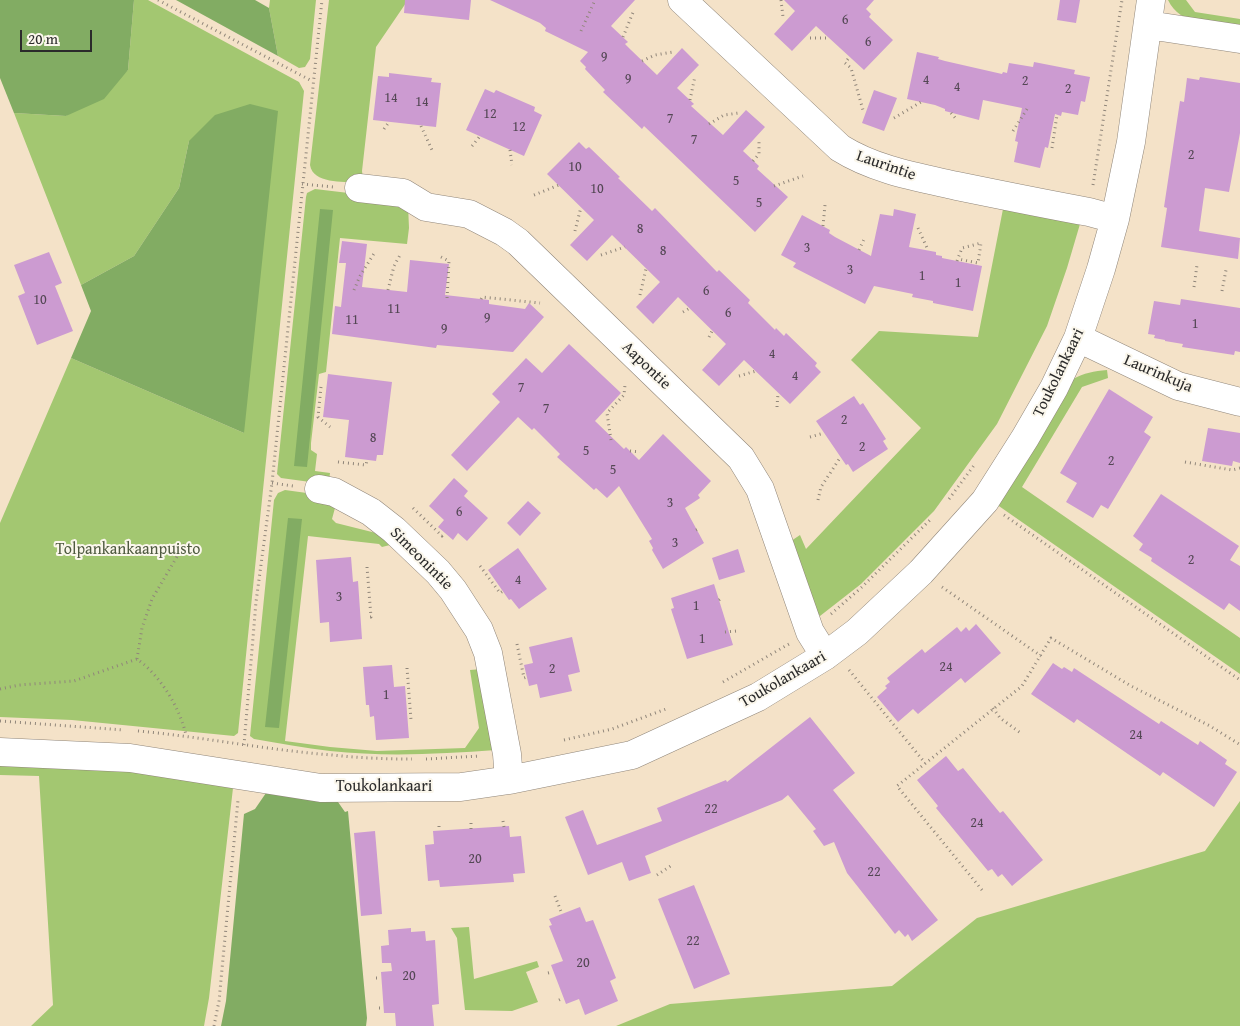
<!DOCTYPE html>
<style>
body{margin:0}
#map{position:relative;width:1240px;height:1026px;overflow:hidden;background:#f4e2c8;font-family:"Gentium Book Plus",serif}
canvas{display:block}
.scale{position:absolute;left:20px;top:30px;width:72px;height:22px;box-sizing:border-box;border:2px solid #2b2b2b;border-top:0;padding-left:6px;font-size:15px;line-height:18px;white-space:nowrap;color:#2b2b2b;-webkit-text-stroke:4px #fbf7ec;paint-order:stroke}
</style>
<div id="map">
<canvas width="1240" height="1026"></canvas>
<div class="scale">20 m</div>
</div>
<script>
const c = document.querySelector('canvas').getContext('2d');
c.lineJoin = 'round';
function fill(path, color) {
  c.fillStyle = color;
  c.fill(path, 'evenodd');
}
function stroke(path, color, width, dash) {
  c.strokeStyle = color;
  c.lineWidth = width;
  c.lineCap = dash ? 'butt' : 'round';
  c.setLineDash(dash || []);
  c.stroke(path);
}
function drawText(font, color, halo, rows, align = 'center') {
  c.font = font + ' "Gentium Book Plus",serif';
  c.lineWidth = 4;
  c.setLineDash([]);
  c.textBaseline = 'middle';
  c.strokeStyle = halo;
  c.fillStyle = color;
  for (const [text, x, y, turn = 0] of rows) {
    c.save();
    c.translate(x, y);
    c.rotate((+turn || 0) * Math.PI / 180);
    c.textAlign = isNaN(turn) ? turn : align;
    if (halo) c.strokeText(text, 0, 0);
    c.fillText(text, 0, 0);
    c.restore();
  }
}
fill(new Path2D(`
 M134,0H148L299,82L304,91L238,733L234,736L72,720L0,717V523L71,358L244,433L189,141L179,188L134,256L81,285L14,113L66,116L128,70Z
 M270,0H316L310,59L305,67L299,68L278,56L269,8Z
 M329,0H408L376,47L362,171L363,179L358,183C343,181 313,184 310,165Z
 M1168,0H1186L1195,12L1240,19V28C1215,25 1180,26 1168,0Z
 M315,189L399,199L408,205L409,228L407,244L340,238L326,372L319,374L311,443V450L317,454L315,471L330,473L329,481L325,484L281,478L277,474L306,197L307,193Z
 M1006,207L1080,224L1067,268L1047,326L997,424L934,511L861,584L820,616L809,603L791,541L800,535L806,549L921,428L851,360L879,331L978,337L1003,209Z
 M1107,370L1108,378L1082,387L1022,487L1240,638V674L996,504L1073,379C1084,373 1094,371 1107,370Z
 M285,490L314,494L335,508L332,519L336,523L376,533L390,540V545L382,547L379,544L308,536L285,741L330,747L377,751L465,748L479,728L470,670L482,669L496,750C441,754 385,757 330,751C305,748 279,743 254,739L250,736L274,500L278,493Z
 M0,762L224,776L233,788L209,998L204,1026H31L53,1005L39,776L0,775Z
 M1240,801V1026H616L670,1004L892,986L977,918L1205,851Z
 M469,927L474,979L537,961L539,967L526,972L538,1002L512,1011L465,1010L457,938L451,928Z`), '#a3c771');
fill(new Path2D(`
 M0,0H134L128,70L104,99L66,116L14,113L0,78Z
 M176,0H255L269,8L278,56Z
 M250,104L278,111L244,433L71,358L91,311L81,285L134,256L179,188L189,141L215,115Z
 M320,209L333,210L307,467L294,466Z
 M288,518L302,519L279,728L265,727Z
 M266,793L338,802L345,812L348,811L367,1018L366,1026H221L226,1001L244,814L255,809Z`), '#82ac63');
fill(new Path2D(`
 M405,0H471L469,20L404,13Z
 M490,0H635L611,26L628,42L625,44L631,50L657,75L682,48L699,65L677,88L694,104L691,106L723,135L746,110L765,127L743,151L759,166L757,169L788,197L755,232L644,126L642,129L603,92L605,90L585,69L586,67L580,61L588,52L545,31L546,28L540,23Z
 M784,0H874L866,9L871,14L869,17L893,40L864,70L816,26L792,51L774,34L795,11Z
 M1060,0H1080L1076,23L1057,20Z
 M917,52L939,57L938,59L945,61L1002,74L1003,72L1007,73L1009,63L1033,67L1034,62L1075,70L1074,74L1090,77L1085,102L1081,101L1078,115L1062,112L1061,116L1055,114L1048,148L1045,147L1040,168L1014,162L1018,142L1015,141L1022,108L983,100L979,120L945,111V109L935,105L907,99Z
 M389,73L432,78L431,82L441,83L436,127L373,120L378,76L389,77Z
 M1200,77L1240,83V133L1229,192L1205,188L1199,231L1240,238L1238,259L1161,247L1167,208L1164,207L1180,101L1184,102L1187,78L1199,80Z
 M485,89L494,93L496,90L535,107L534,111L542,115L524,156L466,130Z
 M874,90L897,98L884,131L862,123Z
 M579,142L586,149L589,147L620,177L618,178L652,211L655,208L717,272L719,270L750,300L748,303L775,330L776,328L784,336L786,333L817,363L815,366L821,372L790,404L744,360L719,386L702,370L726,344L678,297L653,324L636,307L660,282L612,235L587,261L570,245L594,220L547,174Z
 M894,209L916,214L909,247L936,252V255L942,256V258L982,266L973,311L933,303V301L912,297L913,294L874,286L865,304L793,267L796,263L781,255L802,215L830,230L829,233L835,237L871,256L880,214L893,216Z
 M342,241L367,244L362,287L407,292L410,260L449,264L445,295L489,300V304L525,309L529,303L544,317L513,352L437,345L436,348L332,334L335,306L341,307L346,263H339Z
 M49,252L62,283L55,286L73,331L37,345L18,296L25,293L14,265Z
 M1181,299L1240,308V352L1235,351L1234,355L1182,347L1183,344L1165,341V340L1154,338L1155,335L1148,334L1154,301L1180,305Z
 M569,344L621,393L595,421L624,449L626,447L639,460L663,434L711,481L698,495L700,498L685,508L704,543L663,569L652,550L653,548L649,541L652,539L619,486L607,498L596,488L594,490L557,457L560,454L534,428L532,430L518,417L467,471L451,455L500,402L492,394L526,358L542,373Z
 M328,374L392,382L383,455H377L376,461L345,457L349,420L323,417Z
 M1109,389L1153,417L1144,432L1151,437L1108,509L1101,505L1093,518L1066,502L1077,483L1060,473Z
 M854,396L860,405L863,403L886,439L883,441L888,449L853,472L848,464L846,465L816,421Z
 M1208,428L1240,433V463L1233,461L1232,466L1202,461Z
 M454,478L468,491L464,496L488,518L467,541L458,533L453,540L445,533L438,527L444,520L429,506Z
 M1161,494L1239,546L1230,560L1240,566V611L1229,603L1224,610L1151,561L1152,558L1139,550L1143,544L1133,536Z
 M528,501L541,513L520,536L507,523Z
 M518,548L547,589L519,609L511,599L509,600L488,570Z
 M738,549L745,572L719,580L712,558Z
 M351,557L353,582L358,581L362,639L330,642L329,622L320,623L316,560Z
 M714,584L733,645L687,659L671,609L674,608L671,598Z
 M976,624L1001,653L965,683L961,678L918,714L913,709L898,722L877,697L887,688L885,686L890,682L887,678L922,649L925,653L957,627L961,632L966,627L969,631Z
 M572,637L580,672L568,675L572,691L540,698L537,684L529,686L524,665L533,663L529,647Z
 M1053,663L1062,669L1064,667L1072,672L1074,668L1159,724L1161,721L1198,745L1200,741L1227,760L1225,764L1237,772L1214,807L1163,772L1160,776L1077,719L1074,723L1031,694Z
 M392,665L394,687L405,686L409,738L376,740L374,716L370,717L369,705H366L363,667Z
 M810,717L855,773L833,790L938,920L912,941L908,934L905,937L899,930L895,934L847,873L834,842L824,846L813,831L816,829L788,795L782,800L645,856L651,873L629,881L622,862L588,875L565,817L583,810L597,845L662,821L657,808L726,780L727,782Z
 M946,756L958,771L963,768L1000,813L1003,811L1043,860L1012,886L1002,874L998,877L992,869L988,871L936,808L938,806L917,780Z
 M509,826L510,837L521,836L525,873L513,874L514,882L440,887L439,880L428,881L425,845L434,844L433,831Z
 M375,831L382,914L361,916L354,833Z
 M694,885L730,974L694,989L658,899Z
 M580,907L586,922L593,920L616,978L610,981L618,1001L585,1015L579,999L566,1004L551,965L563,961L549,926L552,925L549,919Z
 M411,928V932L425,931L426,941L435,940L439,1004L432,1005L434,1026H396L395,1013H384L381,972L392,971L391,963H382L381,946L389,945L388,930Z`), '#cc9bd1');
const street = new Path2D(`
 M682,0L840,148C875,170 917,177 957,186C1001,195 1045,204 1089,212L1115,219
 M1148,25L1240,39
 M359,188L403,193L426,207L469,214L504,232L518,242L741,458L760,489L810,632L825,656
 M1078,338L1178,386L1240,402
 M319,489L334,492L371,512L394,530L438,572L453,590L479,630L488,653L507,754L509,780
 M0,752L130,758L321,788L461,787L509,780L632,755L758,697L825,656L857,632L921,572L985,501L1025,438L1054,388L1078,338L1101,269L1115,219L1131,142L1151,0`);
stroke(street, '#90867a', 29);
stroke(new Path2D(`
 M158,0L312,81
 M781,0L783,17
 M581,31L595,0
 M623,37L634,10
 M810,38H830
 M848,59L845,63L851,68L863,110
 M642,61L655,55L673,52
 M690,100L695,76
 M951,113L957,120
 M894,118L921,102
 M709,124L724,115L739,113
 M421,126L432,150
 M384,129L389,122
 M1013,131L1027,109
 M472,146L480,136
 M1052,148L1057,115
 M510,150L512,165
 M753,161L759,154V140
 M302,184L334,187
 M1093,185L1122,0
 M774,186L803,176
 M534,195L559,185
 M823,226L825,205
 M918,228L928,250
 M575,231L581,207
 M859,250L865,237
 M601,255L625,247
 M441,257L449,261L447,299
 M957,261L962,248L981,243L978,263L958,259
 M1194,287L1197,265
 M354,290L360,276L375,252
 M388,290L394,266L400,255
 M1222,291L1226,270
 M640,295L646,269
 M481,299L482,297L540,303
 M683,312L690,308
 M709,337L712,331
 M739,376L756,371
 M321,387L318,417L330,427
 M777,407L778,393
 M810,437L824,433
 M611,440L607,413L624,395L625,385
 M630,451L640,452
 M338,462L366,465L367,460
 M1185,462L1232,470L1240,468
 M272,483L293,486
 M949,499L975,464
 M818,500L821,487L840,458
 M413,508L442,536L445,533
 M1004,515L1240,680
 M696,530L700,528
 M480,566L500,593L503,591
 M367,567L371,617H368
 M942,587L1041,656
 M719,600L723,597
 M831,614L862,587L931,519
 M725,632L737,631
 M517,644L524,678L527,677
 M137,659L142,628L152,599L185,543
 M407,668L411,720H410
 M849,670L925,763
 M723,682L789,644
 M0,689L19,685L74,681L137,659C160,675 180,708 186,735
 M993,708L1000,718L1022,734
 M0,721L124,730
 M138,731C203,737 267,750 332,755C359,758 385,759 412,759
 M564,740L612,729L666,709
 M244,745L256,602L272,483L322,0
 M426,759L480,756
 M503,821L504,827
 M471,823V829
 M439,826V831
 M657,875L672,865
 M982,890L897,786L1022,686L1051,638L1131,686L1210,726L1239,744
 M555,896L562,914
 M548,973L552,972
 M376,978H381
 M559,1000L563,998
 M379,1008H383
 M214,1026L219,1001L238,800`), '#90867a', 3, [1, 4]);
stroke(street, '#fff', 28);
drawText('14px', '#534754', null, [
 ["6",845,20],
 ["6",868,42],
 ["9",604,57],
 ["9",628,79],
 ["4",926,80],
 ["2",1025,81],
 ["4",957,87],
 ["2",1068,89],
 ["14",391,98],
 ["14",422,102],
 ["12",490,114],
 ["7",670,119],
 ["12",519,127],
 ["7",694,140],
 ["2",1191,155],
 ["10",575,167],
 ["5",736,181],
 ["10",597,189],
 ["5",759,203],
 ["8",640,229],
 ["3",807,248],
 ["8",663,251],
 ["3",850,270],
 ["1",922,276],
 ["1",958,283],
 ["6",706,291],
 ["10",40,300],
 ["11",394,309],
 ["6",728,313],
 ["9",487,318],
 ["11",352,320],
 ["1",1195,324],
 ["9",444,329],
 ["4",772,354],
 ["4",795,376],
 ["7",521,388],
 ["7",546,409],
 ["2",844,420],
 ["8",373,438],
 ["2",862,447],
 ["5",586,451],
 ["2",1111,461],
 ["5",613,470],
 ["3",670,503],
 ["6",459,512],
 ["3",675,543],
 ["2",1191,560],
 ["4",518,580],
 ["3",339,597],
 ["1",696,606],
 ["1",702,639],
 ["24",946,667],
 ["2",552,669],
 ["1",386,695],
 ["24",1136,735],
 ["22",711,809],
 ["24",977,823],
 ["20",475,859],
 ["22",874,872],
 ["22",693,941],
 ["20",583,963],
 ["20",409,976]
]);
drawText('16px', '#2b2b2b', '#fbf7ec', [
 ["Laurintie",886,166,19],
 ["Aapontie",646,366,44],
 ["Toukolankaari",1059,373,-64],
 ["Laurinkuja",1158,374,23],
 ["Simeonintie",421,559,45],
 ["Toukolankaari",783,680,-30],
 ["Toukolankaari",384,787]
]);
drawText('16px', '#4f5a40', '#fbf7ec', [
 ["Tolpankankaanpuisto",128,550]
]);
</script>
